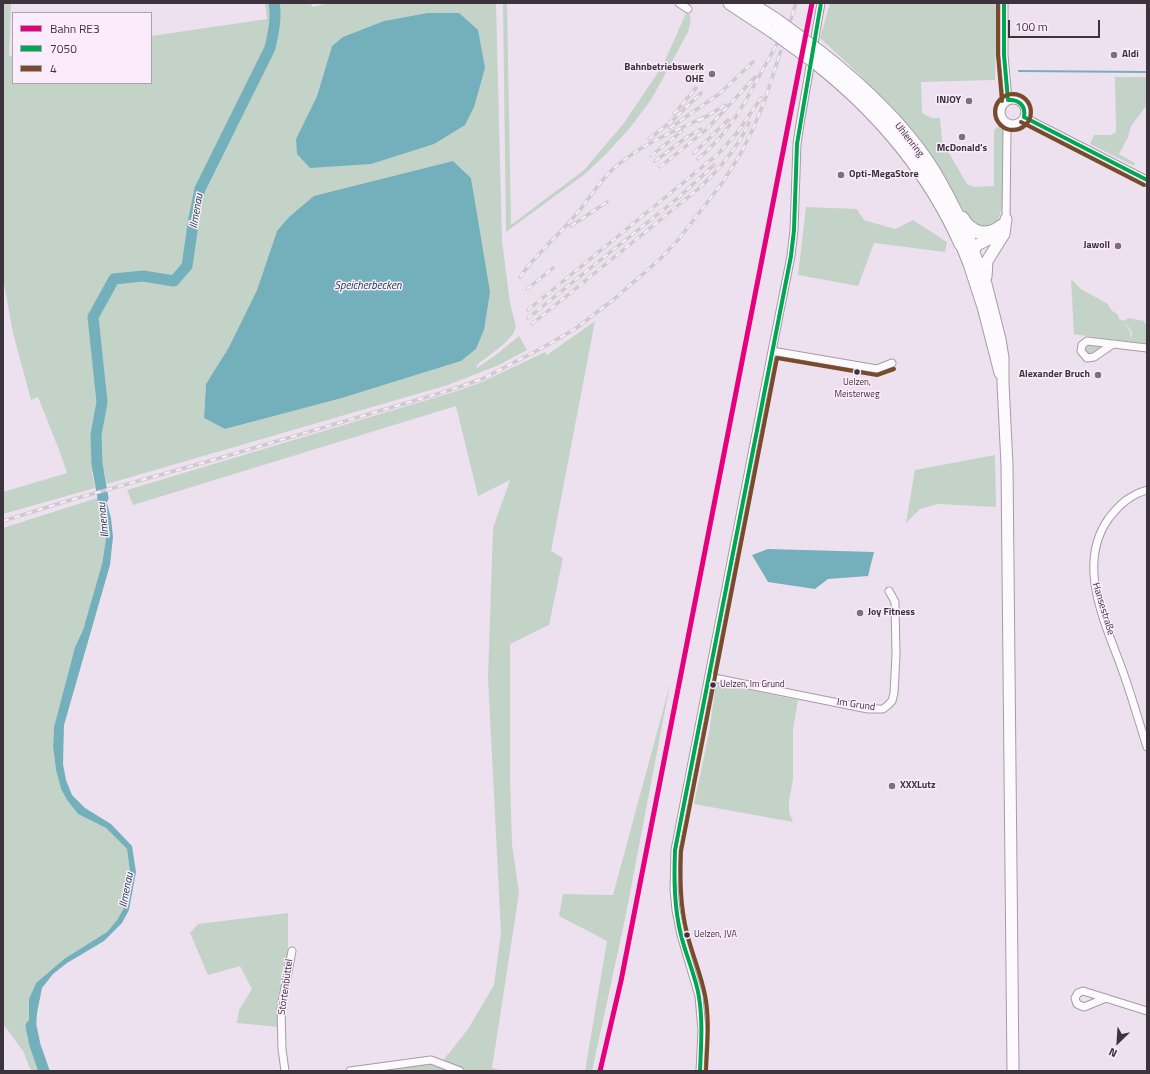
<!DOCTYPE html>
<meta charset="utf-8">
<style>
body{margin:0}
#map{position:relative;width:1150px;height:1074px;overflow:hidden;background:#eee1ef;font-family:"Titillium Web",sans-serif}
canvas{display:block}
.frame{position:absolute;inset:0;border:4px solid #3d333d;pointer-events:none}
.legend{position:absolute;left:12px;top:12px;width:140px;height:72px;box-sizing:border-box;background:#fbecfc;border:1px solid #afa2b0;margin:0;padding:5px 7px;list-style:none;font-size:12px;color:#3d333d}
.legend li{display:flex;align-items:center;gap:8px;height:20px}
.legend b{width:20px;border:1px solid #afa2b0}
.north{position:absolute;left:1098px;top:1022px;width:40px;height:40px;-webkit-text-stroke:3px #fbecfc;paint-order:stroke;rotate:205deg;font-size:11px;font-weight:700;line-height:16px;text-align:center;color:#3d333d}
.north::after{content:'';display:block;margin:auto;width:14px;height:18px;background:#3d333d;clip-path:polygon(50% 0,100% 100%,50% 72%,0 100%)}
.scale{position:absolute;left:1008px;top:20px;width:92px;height:18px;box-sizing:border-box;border:2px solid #3d333d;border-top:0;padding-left:5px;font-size:12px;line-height:14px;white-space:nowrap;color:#3d333d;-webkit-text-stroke:3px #fbecfc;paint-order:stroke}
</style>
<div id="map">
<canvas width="1150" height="1074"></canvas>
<div class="frame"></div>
<ul class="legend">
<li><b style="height:5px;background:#e5007d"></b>Bahn RE3</li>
<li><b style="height:5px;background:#00a651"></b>7050</li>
<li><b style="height:5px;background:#7a4b2a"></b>4</li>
</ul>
<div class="north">N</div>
<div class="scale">100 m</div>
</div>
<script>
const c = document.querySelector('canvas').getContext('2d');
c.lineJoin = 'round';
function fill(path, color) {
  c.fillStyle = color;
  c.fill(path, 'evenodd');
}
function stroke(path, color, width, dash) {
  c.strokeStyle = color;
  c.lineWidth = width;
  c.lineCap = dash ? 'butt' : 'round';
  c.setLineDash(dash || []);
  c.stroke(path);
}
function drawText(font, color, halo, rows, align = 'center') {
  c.font = font + ' "Titillium Web",sans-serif';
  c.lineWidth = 3;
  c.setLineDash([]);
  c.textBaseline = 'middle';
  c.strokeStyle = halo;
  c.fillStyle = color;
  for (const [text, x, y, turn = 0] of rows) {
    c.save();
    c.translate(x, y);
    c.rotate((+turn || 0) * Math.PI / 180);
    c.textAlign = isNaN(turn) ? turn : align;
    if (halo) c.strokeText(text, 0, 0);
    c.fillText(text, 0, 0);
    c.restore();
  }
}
fill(new Path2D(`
 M3,3H11L9,56H13V83H151V36L267,19L265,3H311L312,7L330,3H496L502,241L510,303L516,327L513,334L504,344L477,365V368L497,354L519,336L527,350L499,365L448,385L107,484L103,468L92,472L95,488L3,514V492L67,473L59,450L38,397L31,400L13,333L3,278ZM332,46L310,168L296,139L317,96ZM453,161L471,178L475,208L484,330L476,349L461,361L342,398L225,429L204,418L206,384L229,347L257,290L277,231L428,168Z
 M503,3H507L511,225L584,170L624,123L663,65L687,11C693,18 690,24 688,32L651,100L629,129L606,154L585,174L506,232Z
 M830,3H994L997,7L995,80L921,82L922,113L932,118H940L942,141L967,184L974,187L994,186V130L1000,125L1003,130L1002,208L997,223L987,229L970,222L944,175L915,134L860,75L820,38Z
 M1115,77H1147V105L1131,126L1128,137L1119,154L1135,163L1134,166L1090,144L1094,135H1110L1116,132Z
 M806,207L857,209L864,220L895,229L913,220L947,242L945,252L874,243L858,286L798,275Z
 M1071,279L1081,289L1108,304L1111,310L1118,315L1119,319L1124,321L1131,333L1130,335L1131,339L1132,332L1124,321L1128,318L1145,321L1144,323L1147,324V344L1129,342L1130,340L1127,342L1074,334Z
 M595,321L551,551L563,558L549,625L510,644V777L512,844L519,893L492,1068L504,1071H373L430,1063L437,1066L450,1052L468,1029L494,985L501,933L488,678L493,528L510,480L478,496L456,406L133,505L127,490L457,391L482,382L545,352L547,355Z
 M1087,344L1099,346L1100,350L1095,354H1087L1084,348Z
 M995,455L996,507L938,504L920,509L906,523L915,470Z
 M100,497L106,539L102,564L83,630L75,647L54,727L53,747L56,770L61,789L67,800L78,814L106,828L127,849L130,872L124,908L117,920L107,932L64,959L36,983L29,999V1029L32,1047L39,1071H31L23,1051L3,1024V528Z
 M716,683L798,700L793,730V779L789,801V812L793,822L694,804L709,733Z
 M670,684L625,919L592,1071H585L607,941L559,916L563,894L613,895Z
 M288,913V951L279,1009L278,1027L237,1023L239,1010L252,989L240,966L208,975L190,933L198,924Z`), '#c3d3c8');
fill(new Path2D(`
 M428,13H459L478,30L485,68L474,107L465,125L434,144L371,164L310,168L297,154L296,139L317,96L332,46L343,37L384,21Z
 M453,161L471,178L490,292L484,330L476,349L461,361L342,398L225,429L204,418L206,384L229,347L257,290L277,231L289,217L314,196Z
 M101,481L111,518L113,537L110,565L64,725L63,764L66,780L72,795L85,808L111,824L132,846L136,872L129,910L122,923L104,941L67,963L53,974L42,988L37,1013L35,1044L29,1029V999L36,983L64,959L107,932L117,920L124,908L130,872L127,849L106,828L78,814L67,800L61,789L56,770L53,747L54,727L75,647L83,630L102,564L106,539L100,497Z
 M768,549L874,552L868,576L828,579L815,589L768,582L752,555Z`), '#74b0bb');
stroke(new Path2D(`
 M1019,71L1147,72`), '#74b0bb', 2);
stroke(new Path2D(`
 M103,498L97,464L96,435L102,402L93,317L114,279L143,276L174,281L187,266L194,218L200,189L270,48C273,34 277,18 274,3
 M31,1026L35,1045L44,1071`), '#74b0bb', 11);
const street = new Path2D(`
 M679,3L688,9
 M1004,3V55L1008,100
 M1001 112a12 12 0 1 1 24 0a12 12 0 1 1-24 0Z
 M1024,117L1147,180
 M1006,219L1007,129L1008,124
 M1113,344L1094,357L1087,358L1081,351L1082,345L1087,341L1147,348
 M772,351L877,369L892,363
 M1147,490C1130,495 1120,504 1109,518C1075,565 1106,624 1123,672C1132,697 1139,722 1147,747
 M709,677L868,709H883L887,706L892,701L894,693L896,655L895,602L889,591
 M1106,998L1084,1007L1077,1004L1075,998L1078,993L1083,991L1147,1011
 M285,1071L282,1049L281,1008L292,951
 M350,1071L431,1060L460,1071
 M700,1071L702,1030L699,996L681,935L676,910L674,889L675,850L772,351L791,256L794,230L797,144L800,124L821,3`);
const primary = new Path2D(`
 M961,244L969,264L983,307L1000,373
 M973,250L986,284L1000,339L1003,358V383L1007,465L1013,1071
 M970,257L977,245L991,238L1000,228
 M986,277L987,261L1004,234L1006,219`);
const highway = new Path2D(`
 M730,3L774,32
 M749,3L776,20
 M818,51C861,84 911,131 938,179C951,202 963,226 973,250
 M815,62C877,111 929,172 961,244
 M962,218C971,234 988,238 1002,226`);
stroke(street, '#a59ba6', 9);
stroke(primary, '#a59ba6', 13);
stroke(highway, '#a59ba6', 15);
stroke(street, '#fcfafd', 7);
stroke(primary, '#fcfafd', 11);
stroke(highway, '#fcfafd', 13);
const rail = new Path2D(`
 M674,114L696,88
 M699,121L725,105
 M670,128L719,94L753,62
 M649,139L672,121L701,93
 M694,153L728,120
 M651,156L682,131
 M698,159C729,133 744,105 763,69C771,55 780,40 785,25
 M655,161L687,137L701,129
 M660,167L707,129L755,77
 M571,226L607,202
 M520,277C535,255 556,238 573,218C586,204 596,186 610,172C637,146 671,133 704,117
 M527,289L553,268
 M528,310L718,154L737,133L761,98
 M528,318L678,198L714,165
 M532,324L697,190C718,171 737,149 749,123
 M3,521L67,501L213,460L447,391L482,379L542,348L575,329L613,300L659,260L678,240L723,182L741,153L752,131L765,100L796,3`);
stroke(rail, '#cecace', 3.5);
stroke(rail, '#fbecfc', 2, [6]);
const highwayBridge = new Path2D(`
 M776,20L818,51
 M774,32L815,62`);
stroke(highwayBridge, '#a59ba6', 15, []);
stroke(highwayBridge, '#fcfafd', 13);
stroke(new Path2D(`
 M1004,3V55L1008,100C1019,99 1026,106 1024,117L1147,180
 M700,1071C701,1046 703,1022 699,997C696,977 686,956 681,935C674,907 674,879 675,850L791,256L794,230L797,144L821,3`), '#00a651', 4);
stroke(new Path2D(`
 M998,3V55L1002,101
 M995 112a18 18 0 1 1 36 0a18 18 0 1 1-36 0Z
 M1021,122L1144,185
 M706,1071C707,1046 710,1020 705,995C701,974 692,954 687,933C680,905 680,879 681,851L777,358L877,375L894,369`), '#7a4b2a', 4);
stroke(new Path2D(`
 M600,1071L621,981L812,3`), '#e5007d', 5);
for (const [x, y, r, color] of [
 [1114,55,4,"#7b707b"],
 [712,74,4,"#7b707b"],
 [969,101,4,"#7b707b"],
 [962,137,4,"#7b707b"],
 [841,175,4,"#7b707b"],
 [1118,246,4,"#7b707b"],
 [857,372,3.5,"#3d333d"],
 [1098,375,4,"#7b707b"],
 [860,613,4,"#7b707b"],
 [713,685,3.5,"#3d333d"],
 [892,786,4,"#7b707b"],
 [687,935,3.5,"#3d333d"]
]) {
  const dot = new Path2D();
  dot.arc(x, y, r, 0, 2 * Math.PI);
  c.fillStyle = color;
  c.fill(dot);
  stroke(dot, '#fbecfc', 1.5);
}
drawText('9px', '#3d333d', '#fbecfc', [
 ["Uelzen,",857,383,"center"],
 ["Meisterweg",857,395,"center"],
 ["Uelzen, Im Grund",720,685],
 ["Uelzen, JVA",694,935]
], 'left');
drawText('bold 10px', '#3d333d', '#fbecfc', [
 ["Aldi",1122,55],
 ["Bahnbetriebswerk",704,68,"right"],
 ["OHE",704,80,"right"],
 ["INJOY",961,101,"right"],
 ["McDonald's",962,149,"center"],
 ["Opti-MegaStore",849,175],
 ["Jawoll",1110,246,"right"],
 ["Alexander Bruch",1090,375,"right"],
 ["Joy Fitness",868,613],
 ["XXXLutz",900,786]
], 'left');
drawText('10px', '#3d333d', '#fbecfc', [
 ["Uhlenring",909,140,52],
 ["Hansestraße",1103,609,73],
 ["Im Grund",856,705,8],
 ["Störtenbüttel",286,987,-82]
]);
drawText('italic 11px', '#184247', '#fbecfc', [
 ["Ilmenau",197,211,-80],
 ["Speicherbecken",368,286],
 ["Ilmenau",104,520,-96],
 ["Ilmenau",127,890,-79]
]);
</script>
